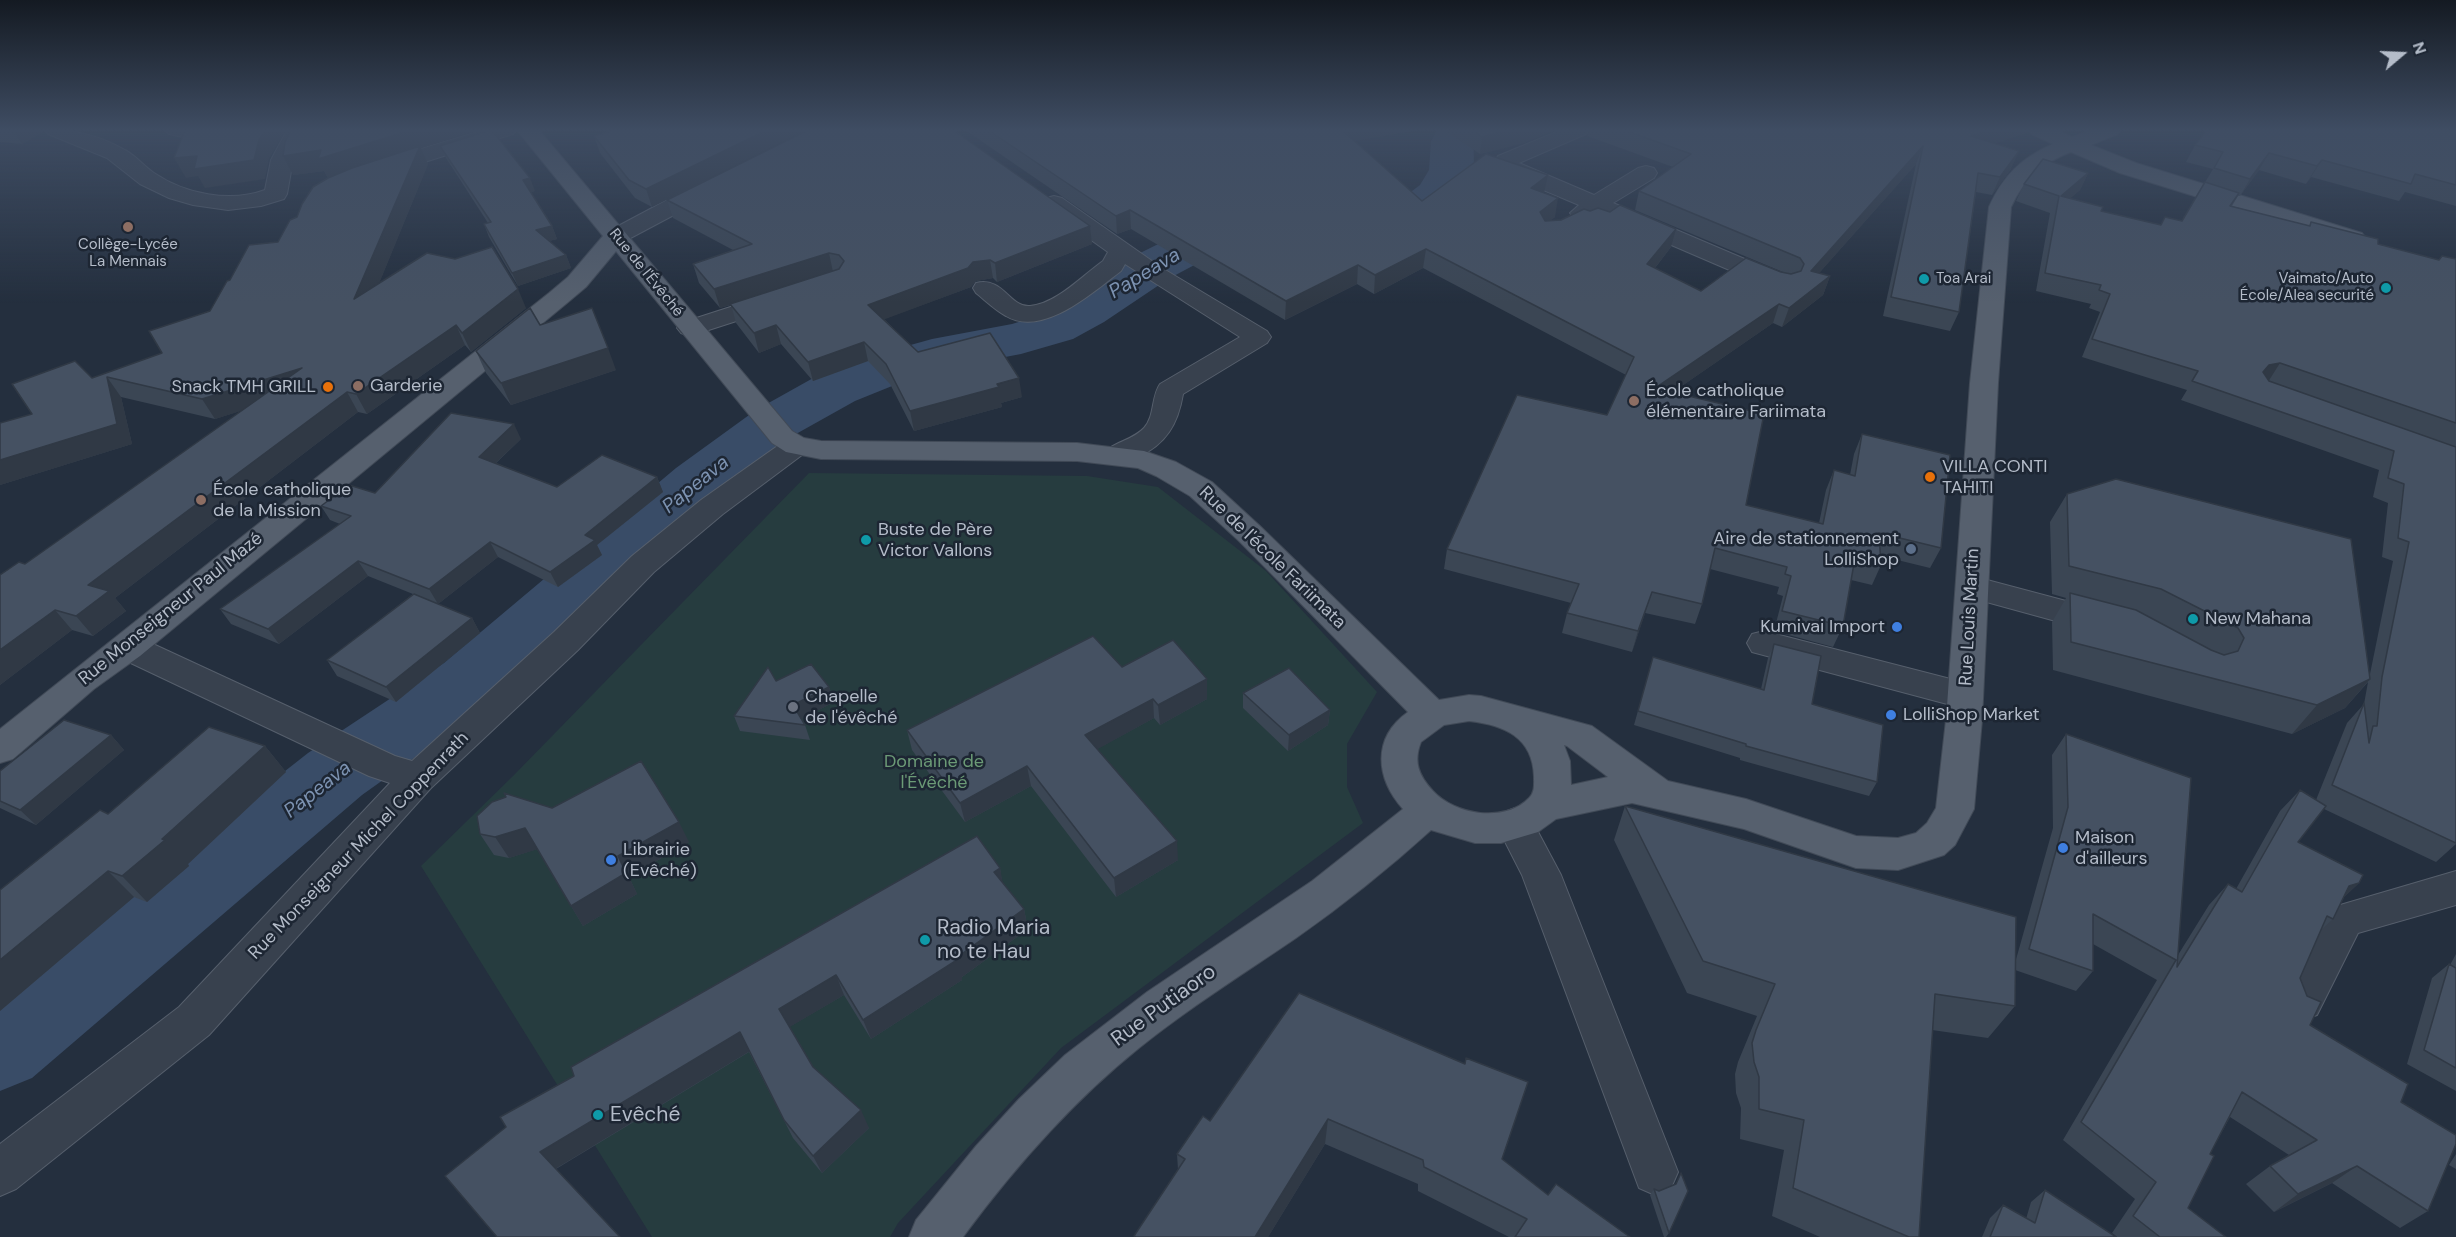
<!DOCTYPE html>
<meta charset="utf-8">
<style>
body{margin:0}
#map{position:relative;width:2456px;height:1237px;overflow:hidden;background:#242f3e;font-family:"DM Sans",sans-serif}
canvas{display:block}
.north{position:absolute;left:2372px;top:24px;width:60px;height:60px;-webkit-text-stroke:4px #1d2633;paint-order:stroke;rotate:71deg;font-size:16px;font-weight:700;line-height:24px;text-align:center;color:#b4bcc9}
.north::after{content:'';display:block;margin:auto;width:21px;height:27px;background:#b4bcc9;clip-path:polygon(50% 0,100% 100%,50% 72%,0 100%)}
</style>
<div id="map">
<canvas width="2456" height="1237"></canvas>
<div class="north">N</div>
</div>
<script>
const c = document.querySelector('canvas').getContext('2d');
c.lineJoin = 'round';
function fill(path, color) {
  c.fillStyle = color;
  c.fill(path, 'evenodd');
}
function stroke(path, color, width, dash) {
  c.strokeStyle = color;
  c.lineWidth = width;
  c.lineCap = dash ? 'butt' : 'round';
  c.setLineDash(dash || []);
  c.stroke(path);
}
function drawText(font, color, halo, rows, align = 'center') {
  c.font = font + ' "DM Sans",sans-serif';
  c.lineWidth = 5;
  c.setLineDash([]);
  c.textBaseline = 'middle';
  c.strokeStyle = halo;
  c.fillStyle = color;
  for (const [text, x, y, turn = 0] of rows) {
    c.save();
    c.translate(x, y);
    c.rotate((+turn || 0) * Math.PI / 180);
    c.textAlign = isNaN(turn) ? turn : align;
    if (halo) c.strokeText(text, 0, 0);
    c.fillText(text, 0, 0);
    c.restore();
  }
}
fill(new Path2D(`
 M809,473L1087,476L1158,487L1266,571L1377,692L1347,744V787L1363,823L1061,1048L898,1223L890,1237H652L421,866L514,775Z`), '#263c3f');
fill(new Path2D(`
 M1437,130H1492L1486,139L1474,144C1473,153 1475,163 1473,172C1459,225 1393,238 1347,227L1340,217L1347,207L1364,203H1389L1404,197L1420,185L1429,170L1431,141Z
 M1260,204L1277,208L1284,218L1277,228L1251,235L1168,279L1104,322L1073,339L1021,354L942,369L902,382L855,401L796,434L718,496L494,701L362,795L32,1078L0,1091V995L308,753L444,663L676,468L756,410L815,377L864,358L932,339L1012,324L1035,317L1068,300L1132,257L1217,215Z`), '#394c67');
const minor = new Path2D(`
 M44,130C73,129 99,135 125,150C136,156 144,166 154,173C185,194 230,203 265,190L271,160L287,130H308L293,160L287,194L284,199L261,206L228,210L193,205L169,198L140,184L107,158L48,134Z
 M165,130H199L202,133L198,137L191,139L169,134Z
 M484,130H517L513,134L390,173L382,175L374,173L371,168L374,163Z
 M1561,130H1590L1586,134L1519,163L1594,195L1638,168L1646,166L1654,168L1657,173L1654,178L1613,203L1787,277L1790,282L1787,287L1778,289L1769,287L1597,213L1582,220L1574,218L1570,213L1579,205L1496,170L1493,165L1498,156Z
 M709,180L717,182L720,187L717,192L623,242L615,244L607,242L603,237L607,232L701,182Z
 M1054,196L1062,198L1162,268L1267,331L1271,337L1267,343L1183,394C1178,424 1166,444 1138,457C1126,463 1118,466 1106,462L1101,456C1111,442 1132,441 1144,428C1155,416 1151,397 1160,384L1240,337L1125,264L1121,271C1093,292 1043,338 1006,316C995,310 986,301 976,293L973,288L976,283C1003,276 1010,308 1030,306C1056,304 1082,276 1103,261L1108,252L1046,208L1043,203L1046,198Z
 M777,292L786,295L790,300L786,305L690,336L681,333L677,328L681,323Z
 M796,437L806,440L810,446L806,452L723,514L654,572L578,650L431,788L209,1035L16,1189L0,1196V1144L179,1007L390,783L369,776L116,656L111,647L116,638L128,635L140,638L395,756L412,761L554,632L632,556L701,500L786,440Z
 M1972,576L2115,614L2120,622L2115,630L2103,634L1961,595L1956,587L1961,579Z
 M1764,631L1966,683L1978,687L1983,696L1978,705L1966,709L1752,652L1747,643L1752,634Z
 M1515,808L1528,813L1561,875L1678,1172L1671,1188L1655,1195L1639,1188L1522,875L1496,824L1502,813Z
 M2456,871V905L2358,933L2317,1015L2302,1020L2287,1015L2281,1001L2330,908Z`);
const major = new Path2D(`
 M517,130H539L792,431L804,438L821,441L1077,443L1144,451L1176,462L1212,482L1261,527L1439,700L1469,695L1481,696L1592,726L1668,781L1746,799L1856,836L1898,838L1916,833L1927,823L1936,808L1946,720L1970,383L1989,207C2003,176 2021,158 2053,144L2031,134L2028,130H2056L2072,137L2092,130H2121L2118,134L2091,145L2136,163L2362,233L2366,238L2362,243L2354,245L2346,243L2120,173L2071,152C2042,163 2024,179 2011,207L1998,383L1982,720L1974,809L1955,845L1944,855L1898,870L1856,868L1744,829L1632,803L1556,819L1538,832L1501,843H1475L1431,830C1388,869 1343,905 1296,938C1243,974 1189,1008 1139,1048C1072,1102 1014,1168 963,1237H909L916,1220L976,1146L1019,1099L1065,1055L1147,992L1312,881L1403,809C1376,779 1371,738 1408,712L1239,541L1190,496L1156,476L1138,468L1077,461L821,459L786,452L772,443L616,251L586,287L567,303L140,656L94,689L13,759L0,763V729L549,293L568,277L603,236ZM1469,721C1504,725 1533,737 1534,777C1534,785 1535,792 1529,798C1505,823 1455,815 1433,791C1419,776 1413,762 1421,742L1444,725ZM1564,745L1567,746L1608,777L1571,785L1570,761Z`);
stroke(minor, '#565f6c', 2);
stroke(major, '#414a57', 2);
fill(minor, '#38414e');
fill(major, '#56606e');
fill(new Path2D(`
 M0,130H43V132L22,144L0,142Z
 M291,130H478L421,148L428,164L379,283L526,308L471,352L465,345L367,414L358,412L115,598L126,611L93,636L72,630L0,685V575L25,564L243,410L215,419L121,397L132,444L0,485V423L32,414L92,378L162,353L210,311L230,280L278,242L328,178L324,171L293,175Z
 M616,130H806L652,207L635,198L600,153L594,136Z
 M965,130H1417L1355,141L1422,201L1544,193L1555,217L1549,221L1671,247L1655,268L1701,291L1781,272L1785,273L1635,210L1639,191L1673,167L1587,136L1589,130H2028L2027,133L1995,143L2011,169L1992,195L1976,192L1959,312L1950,331L1883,316L1916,164L1819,273L1830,276L1823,295L1782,327L1773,323L1673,392L1746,505L1819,523L1826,490L1834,470L1850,475L1854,454L1862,434L1941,548L1930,568L1881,556V565L1872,585L1851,580L1843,626L1833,647L1774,631L1783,596L1777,594L1779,587L1710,569L1702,604L1695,624L1645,613L1632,652L1562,633L1567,613L1571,603L1444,569L1447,549L1607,415L1626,375L1423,268L1374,294L1357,284L1285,320L1131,229L1117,234Z
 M1444,130H1555L1524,143L1480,154Z
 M2456,130V206L2405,192L2399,201L2311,177L2306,184L2259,170L2240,196H2238L2232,206L2309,226L2311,222L2378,244L2439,260L2456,259V844L2436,862L2324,809L2298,842L2359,883L2344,897L2333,919L2322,929L2300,978L2310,1025L2401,1102L2428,1211L2400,1228L2332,1183L2274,1212L2246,1184L2270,1166L2289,1155L2230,1117L2210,1154L2188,1208L2226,1237H2117L2112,1233L2135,1199L2063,1140L2157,980L2093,944V971L2076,991L2015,970V1006L1988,1038L1932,1030L1919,1237H1820L1772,1216L1784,1150L1740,1139L1741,1108L1736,1093L1735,1074L1738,1062L1757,1016L1687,993L1614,840L1625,806L2015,963L2053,828L2052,755L2066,734L2178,955L2209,905L2228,884L2236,889L2280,811L2300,790L2316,800L2347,723L2364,704L2368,682L2345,708L2292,734L2053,670L2052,622L2066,598L2052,594L2050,522L2067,494L2370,674L2393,561L2382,557L2388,503L2373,497L2379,470L2181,400L2187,390L2082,357L2100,312L2089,308L2091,304L2036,291L2050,213L2016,201L2024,184L2088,173L2080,190L2070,198L2101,211L2161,225L2182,221L2213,169L2186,162L2195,145Z
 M440,146L535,191L530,192L552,226L557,239L549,241L566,255L571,268L518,286L489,237L484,224L488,223L446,158Z
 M667,200L1090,226L1092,244L997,282L993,278L976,281L971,287L884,319L918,352L1022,397L1001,403L1002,407L914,431L890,384L868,361L813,381L781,344L759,353L736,323L731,305L720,308L699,283L693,264L733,250L673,218Z
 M540,325L616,370L511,405L486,373L476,351Z
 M521,439L496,463L557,487L657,477L663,492L597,545L602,555L558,587L498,557L438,604L472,618L480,633L396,702L337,676L327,660L413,594L368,576L279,644L231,624L220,609L340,524L330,520L321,506L375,493Z
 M1774,644L1812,704L1877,782L1869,796L1740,760V758L1634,725L1653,657L1761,689L1768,658Z
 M1122,667L1207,679V699L1160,725L1154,718L1097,749L1178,860L1116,897L1031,786L965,822L912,750L907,730Z
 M776,681L829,687L834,702L801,719L805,725L810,740L740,731L734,716Z
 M1243,693L1330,710L1328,725L1288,751L1243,708Z
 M111,735L124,750L36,825L0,808V771Z
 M265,746L286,772L188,864L189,866L147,902L134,897L0,1011L108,814Z
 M552,808L689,842L629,877L637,894L583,926L537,849L509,858L494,855L480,834Z
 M1000,868L1002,882L1024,909L1028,929L962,977V980L871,1039L844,995L789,1027L813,1067L869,1128L822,1173L793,1138L749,1052L556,1169L445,1176Z
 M2456,954V1091L2407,1064L2432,978L2449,964L2450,965Z
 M1299,993L1502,1159L1548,1195L1630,1237H1509L1418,1191V1184L1325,1144L1268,1237H1134V1236L1178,1170L1177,1154L1210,1121Z
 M2456,1154V1169L2449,1165Z
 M1654,1189L1669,1233L1666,1237H1664L1650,1195Z
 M2045,1190L2116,1237H1982L1990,1218L2003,1205L2026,1219L2031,1202Z`), '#3b4654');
fill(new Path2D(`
 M13,130H43V132L22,144Z
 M265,130H286L269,159L265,179L205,188L198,176L186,178L174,158Z
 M411,130H478L421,148L428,164L365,318L354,299L328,178L324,171L293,175L283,156Z
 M767,130H806L652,207L646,189Z
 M1338,130H1417L1337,144Z
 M1509,130H1555L1524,143L1480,154L1482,137Z
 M1990,130H2028L2027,133L1964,154L1971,136Z
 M1923,146L1916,164L1804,290L1811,271Z
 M2019,151L2011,169L1992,195L2000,177Z
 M2269,153L2259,170L2240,196L2250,179Z
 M2322,160L2311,177L2306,184L2317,166Z
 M2088,173L2080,190L2056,211L2061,196Z
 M1548,175L1544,193L1531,188Z
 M530,178L535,191L528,192L523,180Z
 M1558,198L1555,217L1536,231L1540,212Z
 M1130,210L1131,229L1117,234L1116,216Z
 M552,226L557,239L541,243L536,230Z
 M1090,226L1092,244L997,282L995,263Z
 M1676,229L1671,247L1643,283L1647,264Z
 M1426,249L1423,268L1374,294L1375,275Z
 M829,253L833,272L720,308L714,289Z
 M566,255L571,268L518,286L512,273Z
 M990,260L993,278L976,281L971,287L872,324L868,305L973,262Z
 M1358,265L1357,284L1285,320L1286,301Z
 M1830,276L1823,295L1782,327L1789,308Z
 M518,289L526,308L471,352L462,333Z
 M1779,304L1773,323L1650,408L1655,388Z
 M456,325L465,345L367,414L356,394Z
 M776,325L781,344L759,353L754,333Z
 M864,342L868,361L813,381L808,362Z
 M608,348L616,370L511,405L501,383Z
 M2280,363L2268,382L2263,372L2269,365Z
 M302,368L314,388L215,419L202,399Z
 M107,377L121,397L132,444L0,485V460Z
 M1019,378L1022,397L1001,403L1002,407L914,431L910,411Z
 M347,392L358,412L115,598L126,611L93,636L76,616L88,585Z
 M514,424L521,439L487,471L479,457Z
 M657,477L663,492L597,545L602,555L558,587L550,572L585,535Z
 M490,542L498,557L438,604L429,589Z
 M358,561L368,576L279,644L268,629Z
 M1652,592L1632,652L1638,631Z
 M55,610L72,630L0,685V650Z
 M472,618L480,633L396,702L386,687Z
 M1207,679V699L1160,725L1158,705Z
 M2370,679L2345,708L2292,734L2317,705Z
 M829,687L834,702L798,721L793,705Z
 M1153,699L1154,718L1087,755L1085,735Z
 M1330,710L1328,725L1288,751L1289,735Z
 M111,735L124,750L36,825L20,810Z
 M265,746L286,772L188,864L189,866L147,902L122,876Z
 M1027,766L1031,786L965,822L960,803Z
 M679,822L689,842L629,877L637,894L583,926L571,906L618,856Z
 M525,828L538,849L509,858L495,837Z
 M1177,841L1178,860L1116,897L1114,878Z
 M1000,868L1004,889L994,872Z
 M108,871L134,897L0,1011V960Z
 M2359,883L2337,904L2349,886Z
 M1024,909L1028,929L962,977V980L871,1039L863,1020L956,958Z
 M836,975L844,995L788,1028L779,1009Z
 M740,1032L750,1051L555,1169L540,1152Z
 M861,1110L869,1128L822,1173L813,1156Z
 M1328,1119L1325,1144L1268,1237H1255Z
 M2357,1166L2332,1183L2274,1212L2298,1194Z`), '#303945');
const building = new Path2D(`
 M185,130H265L259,140L254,160L194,169L197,156L174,158Z
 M291,130H411L318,159L321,150L283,156L285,142Z
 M490,130L495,134L530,178L523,180L552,226L536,230L566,255L512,273L484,224L491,222L440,146Z
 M616,130H767L646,189L629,180L594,136Z
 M808,130H953L1090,226L995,263L990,260L973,262L968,268L868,305L918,352L990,333L1019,378L997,384L999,387L910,411L886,364L864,342L808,362L776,325L754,333L730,304L839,269L844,261L839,255L829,253L714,289L693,264L752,244L667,200Z
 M988,130H1342L1422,201L1486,154L1548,175L1531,188L1558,198L1540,212L1545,221L1561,220L1584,209L1590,211L1598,208L1610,212L1620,205L1676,229L1647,264L1701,291L1746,258L1781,272L1791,274L1801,271L1804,264L1800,258L1639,191L1691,154L1624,130H1990L1971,136L2019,151L2000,177L1978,173L1959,312L1891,297L1923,146L1811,271L1830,276L1789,308L1779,304L1655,388L1764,414L1746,505L1823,524L1834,470L1855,476L1862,434L1950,455L1941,548L1879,533L1881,565L1855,558L1843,626L1782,611L1791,576L1785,574L1787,567L1715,548L1702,604L1652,592L1638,631L1567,613L1579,584L1447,549L1517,395L1607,415L1634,357L1426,249L1375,275L1358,265L1286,301L1130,210L1116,216Z
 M1472,130H1509L1482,137Z
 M2207,130H2456V185L2415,174L2411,184L2322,160L2317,166L2269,153L2250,179L2214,168L2223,152L2195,145Z
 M420,146L354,299L427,253L455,259L492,247L518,289L462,333L456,325L356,394L347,392L88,585L109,591L76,616L55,610L0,650V575L19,562L25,564L302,368L202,399L107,377L117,424L0,460V423L32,414L12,384L75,361L92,378L162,353L149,331L210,311L227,281L230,280L249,245L278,242L290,220L297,217L302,204L313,187L328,178L352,168Z
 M2043,159L2088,173L2061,196L2103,207L2101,211L2161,225L2165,217L2182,221L2205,182L2239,193L2230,206L2310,226L2311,222L2378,239V244L2439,260L2442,256L2456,259V423L2280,363L2269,365L2263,372L2269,381L2456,447V843L2332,785L2364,703L2369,743L2373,726H2377L2382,677L2409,542L2398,538L2404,484L2388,478L2394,451L2192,381L2198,371L2092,339L2110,294L2099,290L2101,285L2045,273L2059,196L2024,184Z
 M530,308L540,325L592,308L608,348L501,383L476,351Z
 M451,413L514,424L479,457L557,487L602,455L657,477L585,535L595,540L550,572L490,542L429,589L358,561L268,629L220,609L351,516L321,506L349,485L375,493Z
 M2116,479L2351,539L2370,679L2317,705L2071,642L2070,593L2136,610L2211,650L2224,655L2238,651L2244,638L2238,628L2161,589L2069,566L2067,494Z
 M414,594L472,618L386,687L327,660Z
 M1093,636L1122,667L1173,640L1207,679L1158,705L1153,699L1085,735L1177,841L1114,878L1027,766L960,803L907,730Z
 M1774,644L1821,656L1812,704L1883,725L1877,782L1746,746V744L1638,711L1653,657L1764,690Z
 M811,664L829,687L793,705L805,725L734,716L768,667L776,681Z
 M1289,668L1330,710L1289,735L1243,693Z
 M64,720L111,735L20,810L0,801V771Z
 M209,727L265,746L162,839L165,840L122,876L108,871L0,960V890L100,810L108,814Z
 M2066,734L2191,778L2177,967L2228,884L2242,892L2300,790L2326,806L2298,842L2363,875L2359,883L2349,886L2333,919L2327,916L2300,978L2307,996L2321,1002L2310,1025L2408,1084L2401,1102L2456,1135V1144L2428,1211L2357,1166L2298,1194L2270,1166L2317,1140L2242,1092L2210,1154L2214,1156L2188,1208L2226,1237H2160L2133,1216L2156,1182L2081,1122L2176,960L2093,914V971L2029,949L2068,807Z
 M641,761L679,822L618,856L626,873L571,906L525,828L495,837L480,834L477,816L492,802L506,797L504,793L552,808Z
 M1625,806L2016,917L2015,1006L1935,994L1919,1237H1909L1793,1188L1804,1120L1759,1109V1077L1754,1062L1752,1043L1756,1030L1775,984L1703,961Z
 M977,836L1000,868L994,872L1024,909L956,958L957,960L863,1020L836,975L779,1009L813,1067L861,1110L813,1156L784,1120L740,1032L540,1152L620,1237H497L445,1176L506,1127L500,1117L574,1076L571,1067Z
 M2449,964L2456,968V1068L2424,1050Z
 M1299,993L1465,1064L1466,1058L1528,1082L1502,1159L1548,1195L1556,1184L1630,1237H1515L1527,1219L1424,1167L1423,1160L1328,1119L1255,1237H1136L1134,1236L1185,1159L1177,1154L1203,1116L1210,1121Z
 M1681,1173L1688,1191L1669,1233L1654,1189L1659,1191L1676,1184Z
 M2045,1190L2116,1237H1990L2003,1205L2035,1223Z`);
fill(building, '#455162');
stroke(building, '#303945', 1.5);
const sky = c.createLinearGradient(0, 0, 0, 303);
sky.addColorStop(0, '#141a22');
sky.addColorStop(0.43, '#3f4d63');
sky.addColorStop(1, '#3f4d6300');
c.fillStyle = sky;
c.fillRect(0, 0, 2456, 303);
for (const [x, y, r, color] of [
 [128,227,6,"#8d6e63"],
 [1924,279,6,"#0f9aa8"],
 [2386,288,6,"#0f9aa8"],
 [358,386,6,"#8d6e63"],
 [328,387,6,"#e8710a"],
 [1634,401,6,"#8d6e63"],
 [1930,477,6,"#e8710a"],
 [201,500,6,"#8d6e63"],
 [866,540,6,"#0f9aa8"],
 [1911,549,6,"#5c6f8a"],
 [2193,619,6,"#0f9aa8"],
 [1897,627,6,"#3f7fe0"],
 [793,707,6,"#6b7280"],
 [1891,715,6,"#3f7fe0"],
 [2063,848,6,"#3f7fe0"],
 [611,860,6,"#3f7fe0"],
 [925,940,6,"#0f9aa8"],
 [598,1115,6,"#0f9aa8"]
]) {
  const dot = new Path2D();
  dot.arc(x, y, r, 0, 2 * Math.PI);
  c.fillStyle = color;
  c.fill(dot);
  stroke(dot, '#1d2633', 2);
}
drawText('15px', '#b4bcc9', '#1d2633', [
 ["Collège-Lycée",128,245],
 ["La Mennais",128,262],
 ["Toa Arai",1936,279,"left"],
 ["Vaimato/Auto",2374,279,"right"],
 ["École/Alea securité",2374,296,"right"]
]);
drawText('15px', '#b4bcc9', '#1d2633', [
 ["Rue de l'Évêché",646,273,51]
]);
drawText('18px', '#b4bcc9', '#1d2633', [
 ["Garderie",370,386],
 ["Snack TMH GRILL",316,387,"right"],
 ["École catholique",1646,391],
 ["élémentaire Fariimata",1646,412],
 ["VILLA CONTI",1942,467],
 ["TAHITI",1942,488],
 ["École catholique",213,490],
 ["de la Mission",213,511],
 ["Buste de Père",878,530],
 ["Victor Vallons",878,551],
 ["Aire de stationnement",1899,539,"right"],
 ["LolliShop",1899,560,"right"],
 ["New Mahana",2205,619],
 ["Kumivai Import",1885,627,"right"],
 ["Chapelle",805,697],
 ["de l'évêché",805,718],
 ["LolliShop Market",1903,715],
 ["Maison",2075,838],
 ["d'ailleurs",2075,859],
 ["Librairie",623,850],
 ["(Evêché)",623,871]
], 'left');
drawText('18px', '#b4bcc9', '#1d2633', [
 ["Rue de l'école Fariimata",1272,558,44],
 ["Rue Monseigneur Paul Mazé",171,609,-39],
 ["Rue Louis Martin",1970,617,-87],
 ["Rue Monseigneur Michel Coppenrath",359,846,-46]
]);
drawText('18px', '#6b9a76', '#1d2633', [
 ["Domaine de",934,762],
 ["l'Évêché",934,783]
]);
drawText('italic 20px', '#7c92b1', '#1d2633', [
 ["Papeava",1145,274,-31],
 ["Papeava",696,485,-39],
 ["Papeava",318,790,-38]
]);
drawText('21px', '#b4bcc9', '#1d2633', [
 ["Radio Maria",937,928],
 ["no te Hau",937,952],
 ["Evêché",610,1115]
], 'left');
drawText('21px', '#b4bcc9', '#1d2633', [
 ["Rue Putiaoro",1164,1006,-36]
]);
</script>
